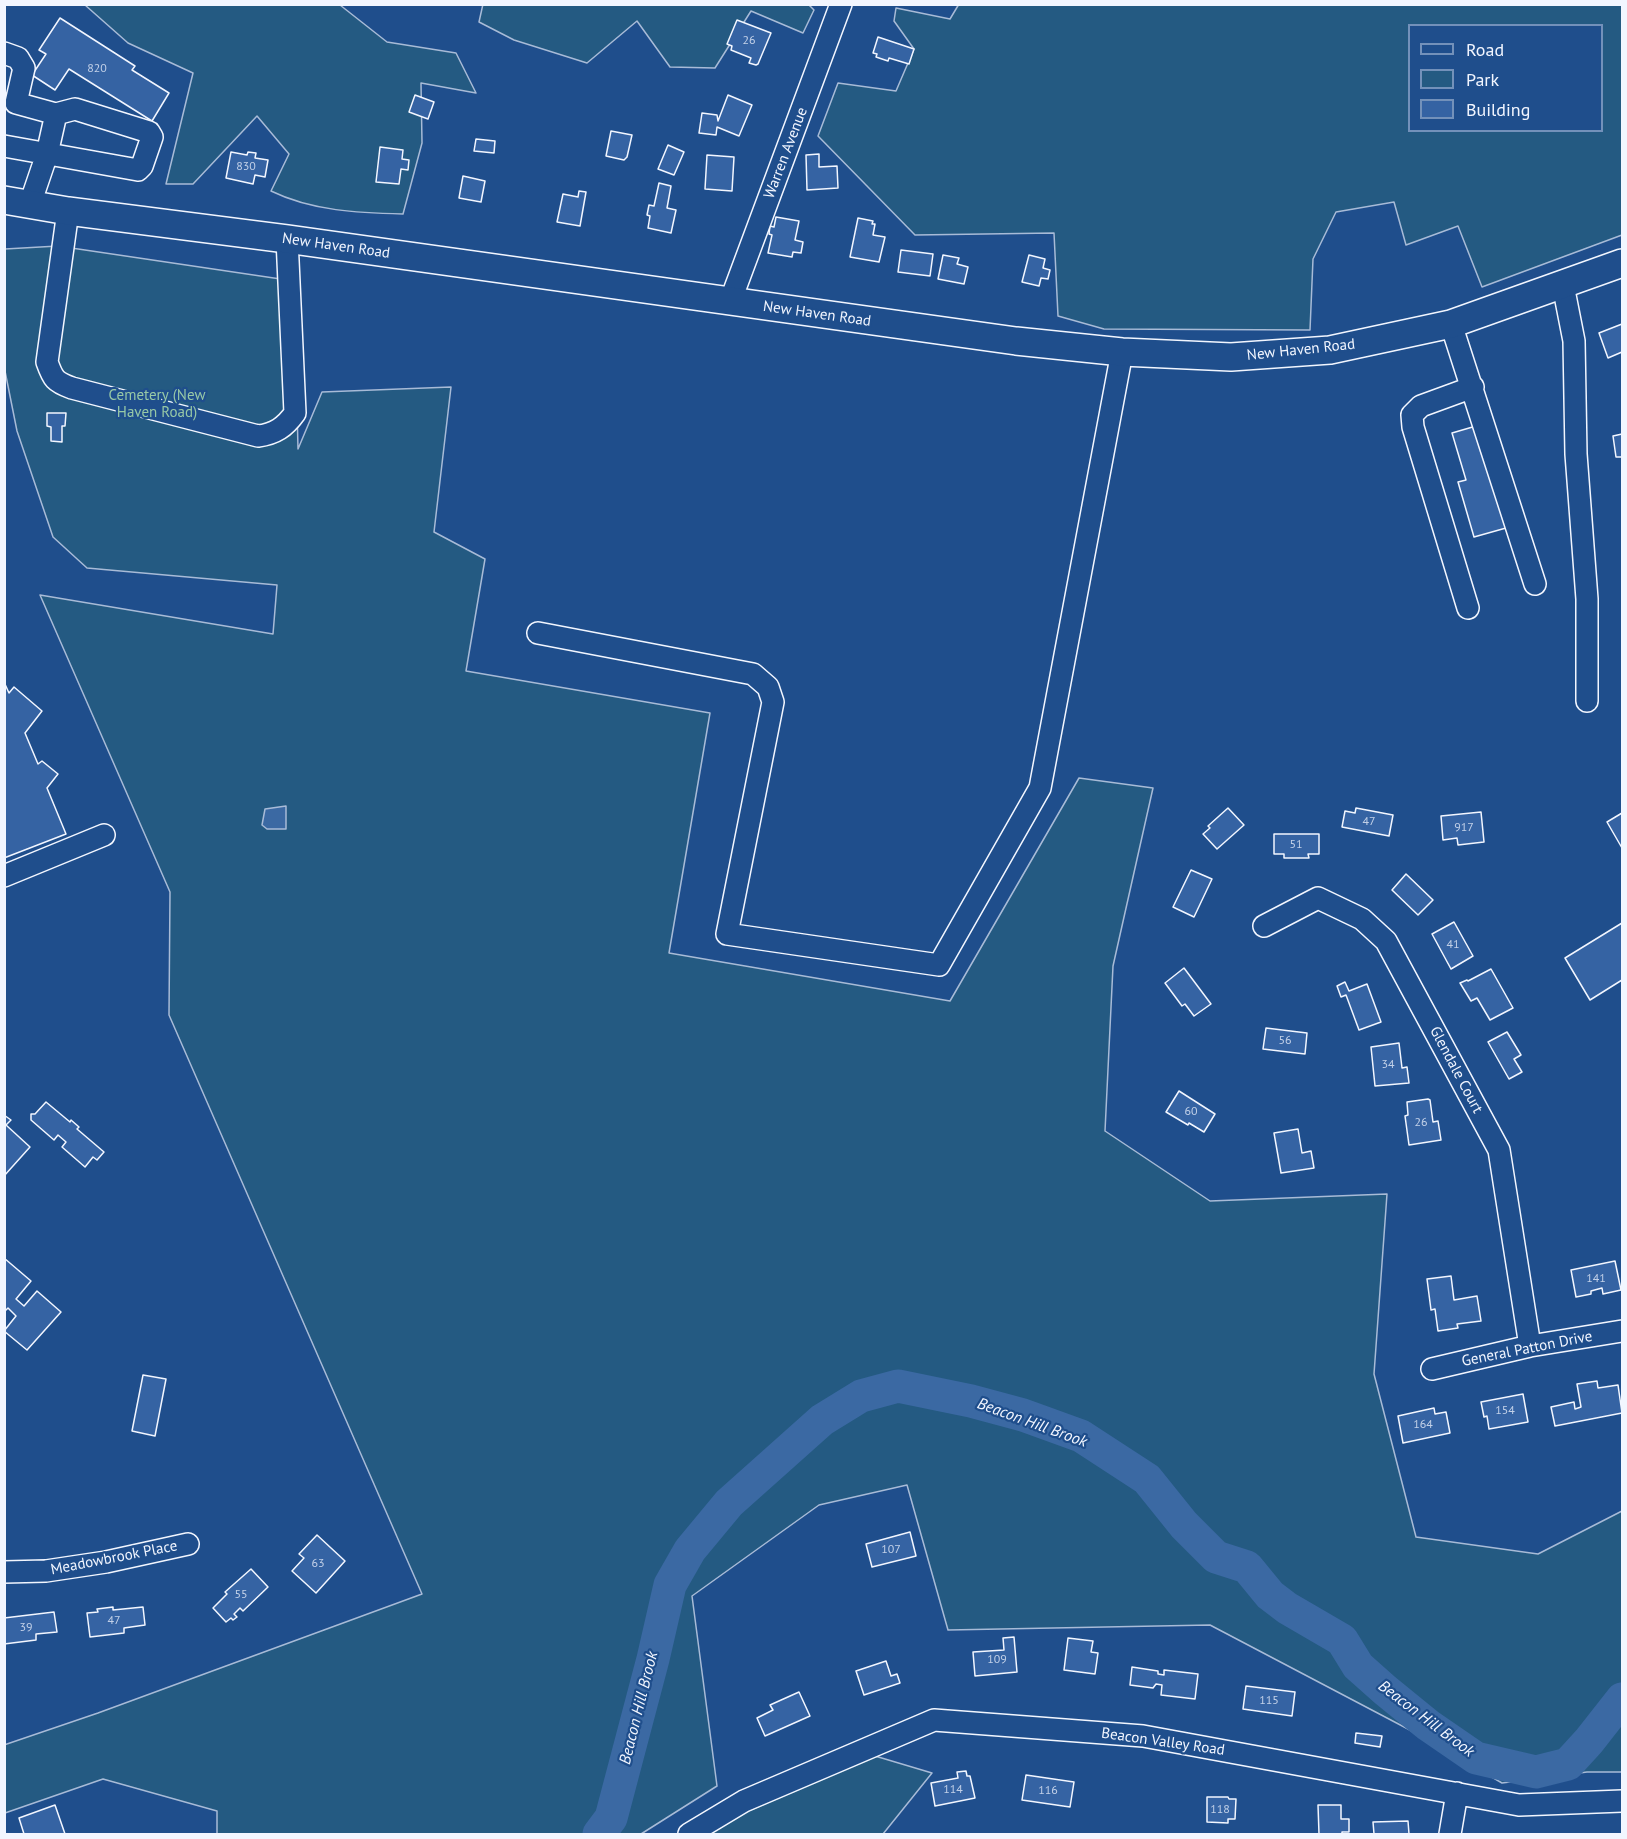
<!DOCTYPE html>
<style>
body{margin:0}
#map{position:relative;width:1627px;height:1839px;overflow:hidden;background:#1f4e8c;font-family:"PT Sans",sans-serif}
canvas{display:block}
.frame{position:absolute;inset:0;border:6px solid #f2f6ff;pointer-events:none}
.legend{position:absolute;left:1408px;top:24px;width:195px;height:108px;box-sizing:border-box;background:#1f4e8c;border:2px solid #7391ba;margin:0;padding:8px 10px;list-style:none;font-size:18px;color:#f2f6ff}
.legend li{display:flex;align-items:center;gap:12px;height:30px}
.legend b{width:30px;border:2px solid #7391ba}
</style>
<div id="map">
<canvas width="1627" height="1839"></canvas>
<div class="frame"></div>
<ul class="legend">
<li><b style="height:8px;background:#1f4e8c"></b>Road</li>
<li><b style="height:16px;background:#245a82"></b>Park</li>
<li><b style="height:16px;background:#3563a3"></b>Building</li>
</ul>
</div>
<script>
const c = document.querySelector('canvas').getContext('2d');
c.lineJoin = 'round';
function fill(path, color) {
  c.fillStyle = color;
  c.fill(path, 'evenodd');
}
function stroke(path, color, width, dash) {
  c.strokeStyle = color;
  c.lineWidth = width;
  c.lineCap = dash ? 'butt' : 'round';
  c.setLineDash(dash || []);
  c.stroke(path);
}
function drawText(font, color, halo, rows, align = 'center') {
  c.font = font + ' "PT Sans",sans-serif';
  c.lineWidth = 4.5;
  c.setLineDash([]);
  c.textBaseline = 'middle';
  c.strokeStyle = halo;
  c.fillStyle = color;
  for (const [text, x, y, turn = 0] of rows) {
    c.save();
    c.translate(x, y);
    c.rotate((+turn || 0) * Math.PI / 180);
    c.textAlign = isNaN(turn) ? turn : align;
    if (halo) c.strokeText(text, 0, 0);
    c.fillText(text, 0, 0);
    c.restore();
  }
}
const green = new Path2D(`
 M483,4H808L814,10L803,33L751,11L715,68L670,67L637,21L587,63L514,40L479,22Z
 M959,4L1622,5V235L1482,287L1458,226L1406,245L1394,202L1336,212L1313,259L1310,330L1104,329L1058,316L1054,233L915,235L818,136L838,83L896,91L914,49L894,21L896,8L950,19ZM1410,26H1602V130H1410Z
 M85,5H340L387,42L456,53L476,93L421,83L422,143L403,214C359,213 312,211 271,191L289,154L257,116L193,184H166L193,73L128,43Z
 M58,246L294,281L298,449L322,392L451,387L434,532L485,559L466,671L710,713L669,953L950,1001L1079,778L1153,788L1113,966L1105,1131L1210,1201L1387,1194L1374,1374L1416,1537L1538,1554L1622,1511V1772H1587L1502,1783L1427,1739L1210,1625L948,1630L907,1485L819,1505L692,1596L717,1786L641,1834H217V1811L103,1779L5,1813L4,1745L98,1713L422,1594L169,1015L170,892L40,595L273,634L277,585L87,568L53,537L17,431L5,371V249Z
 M875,1756L932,1773L883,1834H706L732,1818Z`);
fill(green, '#245a82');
stroke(green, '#a8bbd7', 1.5);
const water = new Path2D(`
 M286,806V829H267L262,825L265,809Z`);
fill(water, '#3b69a3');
stroke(water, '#a8bbd7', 1.5);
stroke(new Path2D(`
 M599,1834L611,1818L653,1659L670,1585L690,1550L729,1503L822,1420L861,1396L898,1386L971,1401L1023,1415L1081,1436L1147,1479L1184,1525L1216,1557L1247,1567L1270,1595L1287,1608L1342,1640L1358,1666L1385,1690L1428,1725L1476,1758L1536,1772L1568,1764L1589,1741L1622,1699`), '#3b69a3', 33);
const building = new Path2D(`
 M60,18L135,66L132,70L169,93L152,121L69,69L55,90L32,75L46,54L39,50Z
 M737,20L771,33L758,64L756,65L749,63L751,58L731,50L732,46L727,44Z
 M878,37L914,49L909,64L889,58L888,61L876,57L877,54L873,53Z
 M415,95L434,102L428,119L409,112Z
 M728,95L752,105L739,136L717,127L716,135L699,133L702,113L717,115L718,121Z
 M611,131L632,135L627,157L624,160L606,156Z
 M476,139L495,141L494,153L474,151Z
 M668,145L684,152L674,175L658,169Z
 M380,147L403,150L402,159L409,160L408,170L401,169L399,184L376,182Z
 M231,152L247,155L248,152L256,153L255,158L268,160L265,177L255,175L253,184L226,178Z
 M819,154V167L837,166L838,188L807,190L806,155Z
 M707,155L734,157L732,191L705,189Z
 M463,176L485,181L481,202L459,198Z
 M659,183L671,186L667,208L676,210L671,233L648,228L650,216L647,215L649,205L654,206Z
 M579,191L586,192L580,226L557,222L563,194L578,197Z
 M776,217L799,221L795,240L803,242L801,253L793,252L792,257L768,253L772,235L769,234L770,226L774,227Z
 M858,218L873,221L872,224H875L873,235L885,237L879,262L850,257Z
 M901,250L933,254L930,276L898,272Z
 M943,255L959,258L957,264L968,267L964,284L938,279Z
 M1029,255L1045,259L1043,268L1050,270L1048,279L1041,278L1039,286L1022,282Z
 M1622,324V352L1608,358L1599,333Z
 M47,413H66L65,426H62V442L51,441V427L47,426Z
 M1476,426L1506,528L1474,537L1458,482L1466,480L1452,433Z
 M1622,434V457H1616L1613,436Z
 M4,682L9,693L14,687L42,711L25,733L38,764L42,761L58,774L47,788L66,834L4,858Z
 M1228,808L1244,825L1217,849L1203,834L1210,828L1208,826Z
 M1356,808L1393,815L1389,836L1342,827L1345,811L1355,813Z
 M1481,812L1484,842L1458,845L1457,838L1443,840L1441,816Z
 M1622,813V848L1607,822Z
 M1274,834H1319V854H1308L1309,858H1284V854H1274Z
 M1191,870L1212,879L1194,917L1173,907Z
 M1406,874L1433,900L1418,915L1392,890Z
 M1454,922L1473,956L1451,969L1432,934Z
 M1622,923V980L1590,1000L1565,958Z
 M1184,968L1211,1004L1194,1016L1185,1004L1182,1006L1165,983Z
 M1491,969L1513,1008L1490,1020L1477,998L1471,1001L1460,983L1467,980L1468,981Z
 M1345,982L1349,991L1367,984L1381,1022L1359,1030L1346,995L1341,997L1337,986Z
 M1266,1028L1307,1033L1305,1054L1263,1049Z
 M1507,1032L1521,1055L1514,1059L1522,1072L1509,1079L1488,1042Z
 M1399,1043L1402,1068L1407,1067L1409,1083L1375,1086L1371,1047Z
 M1179,1091L1215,1114L1204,1132L1189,1123L1188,1125L1166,1112Z
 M1428,1099L1430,1100L1433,1122L1438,1121L1441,1140L1409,1145L1405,1116L1408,1115L1407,1102Z
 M46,1102L70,1122L71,1120L79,1127L77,1129L104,1152L97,1160L93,1157L85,1167L62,1147L66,1142L58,1135L54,1140L31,1120V1114H35Z
 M4,1115L11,1120L6,1125L30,1147L4,1176Z
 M1298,1129L1302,1153L1311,1151L1314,1168L1281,1173L1274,1133Z
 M4,1258L31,1281L16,1299L24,1306L37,1291L61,1312L27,1350L4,1331L16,1316L8,1308L4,1312Z
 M1615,1261L1621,1290L1603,1294L1602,1288L1591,1291V1294L1576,1297L1571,1270Z
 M1451,1276L1454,1300L1477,1296L1481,1321L1457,1324L1458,1328L1438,1331L1435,1309L1431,1310L1427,1279Z
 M143,1375L166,1379L155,1436L132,1431Z
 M1597,1381L1598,1388L1618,1385L1622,1413L1555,1426L1551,1407L1574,1402L1575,1409L1581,1407L1577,1384Z
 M1523,1394L1528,1422L1489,1429L1487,1416L1484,1417L1481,1402Z
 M1434,1408L1435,1414L1446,1412L1450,1433L1403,1443L1398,1416Z
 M910,1532L916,1556L872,1567L866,1544Z
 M317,1535L345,1561L316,1593L292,1571L304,1558L299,1554Z
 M251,1569L268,1587L243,1611L240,1608L234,1614L237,1617L233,1620L231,1618L226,1622L213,1608L227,1594L225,1592Z
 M113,1607V1610L143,1607L145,1625L124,1628V1633L90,1637L87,1613L98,1612L97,1609Z
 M54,1612L57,1632L36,1634V1640L4,1644V1618Z
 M1014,1637L1017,1672L975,1676L973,1652L1004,1650L1003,1638Z
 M1068,1638L1093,1641L1091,1652L1098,1653L1095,1674L1064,1670Z
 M886,1661L891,1676L897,1674L900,1683L864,1695L856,1671Z
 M1132,1667L1158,1671V1674L1164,1675V1670L1198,1674L1195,1699L1161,1695L1162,1685L1156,1684L1153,1688L1130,1685Z
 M1246,1686L1295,1692L1292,1716L1243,1709Z
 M799,1692L810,1716L765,1736L757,1718L773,1710L770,1705Z
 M1356,1733L1382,1736L1380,1747L1355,1743Z
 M966,1771L967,1776H970L975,1798L935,1806L931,1783L958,1778L957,1772Z
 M1026,1775L1074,1782L1070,1807L1022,1800Z
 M1207,1797H1228L1229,1799H1236L1235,1819H1228V1823L1207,1822Z
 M55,1805L65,1834H24L19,1818Z
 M1318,1805H1341V1819H1349V1832H1342V1834H1319Z
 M1408,1821L1409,1834H1374L1373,1822Z`);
fill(building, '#3563a3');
stroke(building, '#f2f6ff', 1.5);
const minor = new Path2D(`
 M4,53L18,58L24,68L16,103L56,114L47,154L30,204
 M4,146L138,170L142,166L152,137L149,132L75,109L56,114
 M68,211L47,362C53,379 55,382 72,388L258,436C275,434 285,427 295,413L287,239
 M1563,285L1574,341L1576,454L1587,599V701
 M730,302L841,4
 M1451,324L1535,584
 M1468,608L1413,427L1412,415L1421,406L1473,387
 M538,633L753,674L768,687L773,702L727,934L939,965L1040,788L1122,352
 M4,876L104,835
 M1264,926L1318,898L1362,919L1386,941L1499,1150L1530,1346
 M1432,1369L1530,1346L1622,1331
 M4,1572L46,1571L106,1562L188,1544
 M689,1834L744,1801L934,1720L1143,1736L1519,1805L1622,1801
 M1450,1834L1457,1793`);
const major = new Path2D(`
 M4,200L68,211L287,239L1016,341L1122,352L1231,357L1330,350L1451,324L1622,263`);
stroke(minor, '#f2f6ff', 24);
stroke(major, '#f2f6ff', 30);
stroke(minor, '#1f4e8c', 21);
stroke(major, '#1f4e8c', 27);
drawText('12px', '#c3d1e8', null, [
 ["26",749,41],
 ["820",97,69],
 ["830",246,167],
 ["47",1369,822],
 ["917",1464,828],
 ["51",1296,845],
 ["41",1453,945],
 ["56",1285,1041],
 ["34",1388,1065],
 ["60",1191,1112],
 ["26",1421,1123],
 ["141",1596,1279],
 ["154",1505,1411],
 ["164",1423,1425],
 ["107",891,1550],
 ["63",318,1564],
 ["55",241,1595],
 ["47",114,1621],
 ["39",26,1628],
 ["109",997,1660],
 ["115",1269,1701],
 ["114",953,1790],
 ["116",1048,1791],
 ["118",1220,1810]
]);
drawText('15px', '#f2f6ff', '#1f4e8c', [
 ["Warren Avenue",786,153,-69],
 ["New Haven Road",336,246,8],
 ["New Haven Road",817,314,8],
 ["New Haven Road",1301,350,-6],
 ["Glendale Court",1456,1070,62],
 ["General Patton Drive",1527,1349,-11],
 ["Meadowbrook Place",114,1558,-11],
 ["Beacon Valley Road",1163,1742,8]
]);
drawText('15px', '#97c8a6', '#1f4e8c', [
 ["Cemetery (New",157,396],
 ["Haven Road)",157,413]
]);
drawText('italic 16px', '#f2f6ff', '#1f4e8c', [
 ["Beacon Hill Brook",1032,1423,20],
 ["Beacon Hill Brook",639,1708,-76],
 ["Beacon Hill Brook",1426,1719,37]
]);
</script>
